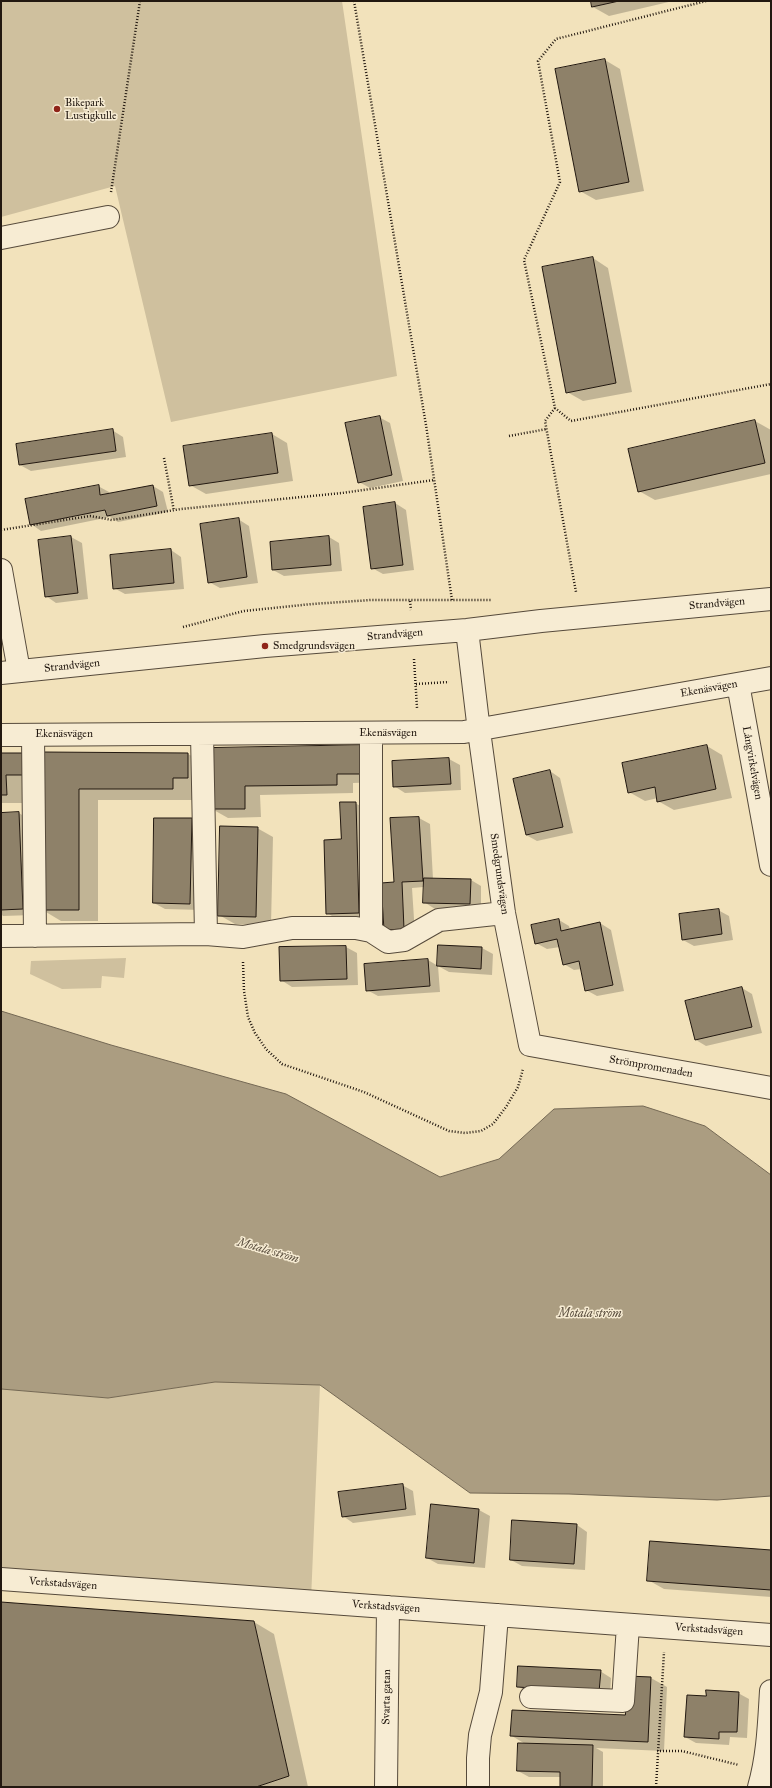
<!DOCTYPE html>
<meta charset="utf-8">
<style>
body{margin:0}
#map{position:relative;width:772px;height:1788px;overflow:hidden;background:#f2e2bb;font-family:"IM FELL Great Primer",serif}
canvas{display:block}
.frame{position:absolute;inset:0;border:2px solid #221810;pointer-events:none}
</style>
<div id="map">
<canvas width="772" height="1788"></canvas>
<div class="frame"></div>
</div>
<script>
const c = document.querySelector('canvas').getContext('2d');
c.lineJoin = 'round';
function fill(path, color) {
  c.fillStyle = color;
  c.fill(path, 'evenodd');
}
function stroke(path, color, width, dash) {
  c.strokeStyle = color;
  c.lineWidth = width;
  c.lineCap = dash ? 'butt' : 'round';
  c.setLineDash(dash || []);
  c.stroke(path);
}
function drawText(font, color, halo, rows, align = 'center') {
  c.font = font + ' "IM FELL Great Primer",serif';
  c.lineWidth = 3;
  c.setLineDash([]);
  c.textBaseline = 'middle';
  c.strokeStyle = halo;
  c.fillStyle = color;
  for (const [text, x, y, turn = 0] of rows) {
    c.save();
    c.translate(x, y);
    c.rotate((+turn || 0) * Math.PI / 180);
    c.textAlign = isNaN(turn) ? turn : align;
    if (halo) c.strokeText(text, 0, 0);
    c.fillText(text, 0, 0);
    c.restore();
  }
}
fill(new Path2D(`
 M1,1H342L397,376L171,422L115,186L1,217Z
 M126,958L124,978L102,976L101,988L62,989L30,974L31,961Z
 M215,1382L320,1385L311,1600L1,1577V1389L108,1398Z`), '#cfc09e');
const water = new Path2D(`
 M1,1011L111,1045L286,1094L440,1177L499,1159L554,1109L643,1106L705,1126L771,1175V1496L717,1500L569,1494L470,1493L320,1385L215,1382L108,1398L1,1389Z`);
fill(water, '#ab9d81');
stroke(water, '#746854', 1);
fill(new Path2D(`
 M592,1H673L609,16L593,7Z
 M605,60L620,69L644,191L596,200L580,191Z
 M593,258L608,268L632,392L583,401L567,392Z
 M379,417L390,423L403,481L370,488L359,482Z
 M755,421L771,430V474L655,500L639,491Z
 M112,430L123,437L126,457L31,471L20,465L17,445Z
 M272,434L287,443L293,481L206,494L190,485Z
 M98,486L109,492L110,494L153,486L163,492L168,512L118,522L110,517L41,531L31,524Z
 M395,503L406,510L414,570L383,574L372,568Z
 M238,519L249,526L258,583L220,588L209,582Z
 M71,537L82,543L88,599L56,603L46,596Z
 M329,537L339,543L342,571L284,576L273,570Z
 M171,550L181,557L184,589L125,594L114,588Z
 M367,746L383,755V782L353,783V793L260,795L261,817L228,818L212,809L211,749Z
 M707,746L722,755L732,798L674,810L658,801V798L645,801L629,792Z
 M1,754H188L208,765L193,800H98V921H61L41,909V783L22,784V803H1Z
 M449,759L460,765L461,790L405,793L394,786Z
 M550,771L560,778L573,833L537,841L526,835Z
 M355,803L366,809L369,918L337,919L327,913Z
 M19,813L30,820L33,915L3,916L1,914V814Z
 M419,818L430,824L433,879L471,880L481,886V910L435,909L424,902V887L412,888L415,934L395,935L385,929L395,883Z
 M191,819L202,825L201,910L165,909L154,903Z
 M257,828L273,837L271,925L235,924L219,915Z
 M718,910L729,916L733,940L694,946L683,940Z
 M559,920L569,926L570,930L600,923L611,930L624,991L597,996L586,990L582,969L574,970L564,964L560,947L547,949L536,943Z
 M439,946L482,948L493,954L492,975L449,972L438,966L440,992L378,996L367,990L428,960L438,966Z
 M346,947L357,953L358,985L292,987L281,980L280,948Z
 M742,988L752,994L762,1033L706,1046L696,1040Z
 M402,1485L413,1491L416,1515L353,1523L343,1516Z
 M432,1505L479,1510L490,1516L485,1568L438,1564L427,1558Z
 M577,1525L587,1532L585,1570L522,1566L511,1560Z
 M771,1551V1597L664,1589L648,1580Z
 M1,1603L254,1622L274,1634L308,1787H1Z
 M600,1671L611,1678L610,1697L529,1693L518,1686Z
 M628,1677L651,1678L667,1687L664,1751L596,1748L603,1752V1787H561V1777H529L518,1771L527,1745L512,1736L626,1716Z
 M738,1693L749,1699L747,1738L730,1737L729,1745L696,1743L685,1737L706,1697Z`), '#0003');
const building = new Path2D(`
 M591,1H619L592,7Z
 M605,59L629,182L579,192L555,69Z
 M593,257L616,383L566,393L542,267Z
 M380,416L392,475L358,483L345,423Z
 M755,420L765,463L638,492L628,449Z
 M113,429L116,451L19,465L16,444Z
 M272,433L278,473L189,486L183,446Z
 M99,485L100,495L153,485L157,506L107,516L105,510L30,525L25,499Z
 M395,502L403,565L371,569L363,507Z
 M239,518L247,577L208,583L200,524Z
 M71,536L78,593L45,597L38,540Z
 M329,536L331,565L272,570L270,542Z
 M171,549L174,583L113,589L110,555Z
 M368,745V774H337V785L245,786V809H211L210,748Z
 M707,745L716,789L657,802L655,787L628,793L622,763Z
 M40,752L188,753V778H173V789H79V910H40Z
 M1,753H24V775H6L7,795H1Z
 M449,758L451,784L393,787L392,761Z
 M550,770L563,827L526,835L513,779Z
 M340,802H356L359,913L326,914L324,840L341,839Z
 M19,812L23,909L1,910V813Z
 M419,817L423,881L402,882L404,929L384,930L381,883L394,882L390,818Z
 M154,818H192L190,904L153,903Z
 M220,826L258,827L256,917L218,916Z
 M424,878L471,879L470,904L423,903Z
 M719,909L722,934L682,940L679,914Z
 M559,919L561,931L600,922L613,985L585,991L579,961L563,965L557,939L535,944L531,925Z
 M438,945L482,947L481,969L437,966Z
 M346,946L347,979L280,981L279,947Z
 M428,959L430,986L366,991L364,964Z
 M742,987L752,1027L695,1040L685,1001Z
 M403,1484L406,1509L342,1517L338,1492Z
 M431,1504L479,1509L474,1563L426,1558Z
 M512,1520L577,1524L574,1564L510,1560Z
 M650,1541L771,1550V1590L647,1581Z
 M1,1602L254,1621L289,1776L256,1787H1Z
 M518,1666L601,1670L599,1692L517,1687Z
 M627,1676L651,1677L648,1742L510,1736L512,1710L625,1715Z
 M706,1690L739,1692L737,1732H719V1739L684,1737L687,1695L706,1696Z
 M518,1743L593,1745L592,1787H560V1772L517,1771Z`);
fill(building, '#8e8169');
stroke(building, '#221810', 1);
const minor = new Path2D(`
 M1,238L108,217
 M1,570L19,671
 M467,630L479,731L504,913L530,1045L771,1088
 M1,673L265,646L467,630L541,621L771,599
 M738,684L771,865
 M371,733V931
 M202,734L206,934
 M1,735L464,732L771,678
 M33,735L35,936
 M1,936L206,934L243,937L292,928H356L371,931L388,942L404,940L439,920L504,913
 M1,1579L771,1635
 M531,1697L623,1701L628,1625
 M386,1787L388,1607
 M478,1787V1758L480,1735L491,1692L497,1615
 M759,1787C768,1756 769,1723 771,1691`);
stroke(minor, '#564a3b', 24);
stroke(new Path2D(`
 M354,1L426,425L452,600
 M706,1L556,39L538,61L560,182L524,260L555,408L571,421L771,384
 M111,192L140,1
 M555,408L545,421L576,592
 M509,436L547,429
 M164,458L174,511
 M1,530L90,516L112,520L181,509L342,493L434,480
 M410,601L411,610
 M183,627L244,611L312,604L371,600H492
 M414,659L417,708
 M416,684L449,682
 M243,962L244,991L248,1017L255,1033L266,1049L282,1064L364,1092L449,1131L465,1133L481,1131L493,1124L506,1107L518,1087L523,1069
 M657,1751H682L739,1765
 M656,1787L664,1652`), '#221810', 2.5, [1, 2]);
stroke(minor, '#f7ecd3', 22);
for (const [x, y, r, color] of [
 [57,109,4,"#8f2418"],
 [265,646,4,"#8f2418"]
]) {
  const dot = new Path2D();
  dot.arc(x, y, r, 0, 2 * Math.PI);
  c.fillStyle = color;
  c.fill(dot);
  stroke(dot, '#f7ecd3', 1.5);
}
drawText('11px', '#221810', '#f7ecd3', [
 ["Bikepark",65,103],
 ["Lustigkulle",65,116],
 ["Smedgrundsvägen",273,646]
], 'left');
drawText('11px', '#221810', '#f7ecd3', [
 ["Strandvägen",717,604,-5],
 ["Strandvägen",395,635,-5],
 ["Strandvägen",72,666,-6],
 ["Ekenäsvägen",709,689,-10],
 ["Ekenäsvägen",388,733],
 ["Ekenäsvägen",64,734],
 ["Långvirkelvägen",752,763,80],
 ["Smedgrundsvägen",499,874,82],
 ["Strömpromenaden",651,1067,10],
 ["Verkstadsvägen",63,1584,4],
 ["Verkstadsvägen",386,1607,4],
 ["Verkstadsvägen",709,1630,4],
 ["Svarta gatan",387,1697,-89]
]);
drawText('italic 12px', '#594d3d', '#f7ecd3', [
 ["Motala ström",268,1251,16],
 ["Motala ström",590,1314]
]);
</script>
